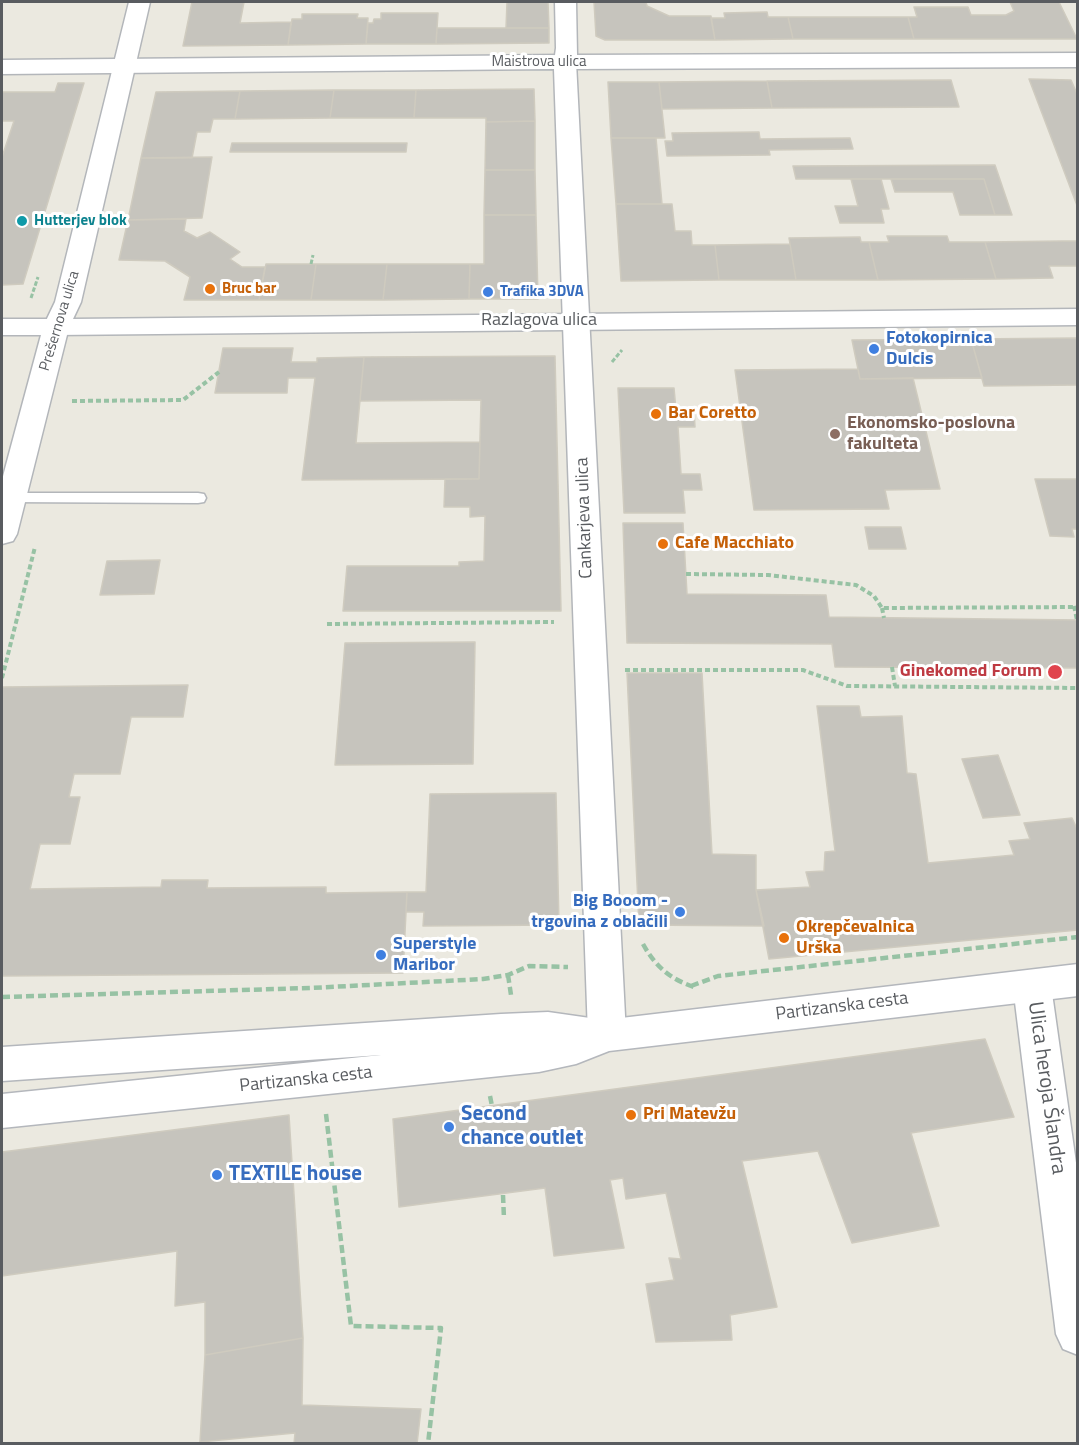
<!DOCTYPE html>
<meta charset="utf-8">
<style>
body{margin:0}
#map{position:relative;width:1079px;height:1445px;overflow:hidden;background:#ebe9e0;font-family:"Titillium Web",sans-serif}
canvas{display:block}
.frame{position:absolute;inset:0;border:3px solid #595c60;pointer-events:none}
</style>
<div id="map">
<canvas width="1079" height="1445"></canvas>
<div class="frame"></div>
</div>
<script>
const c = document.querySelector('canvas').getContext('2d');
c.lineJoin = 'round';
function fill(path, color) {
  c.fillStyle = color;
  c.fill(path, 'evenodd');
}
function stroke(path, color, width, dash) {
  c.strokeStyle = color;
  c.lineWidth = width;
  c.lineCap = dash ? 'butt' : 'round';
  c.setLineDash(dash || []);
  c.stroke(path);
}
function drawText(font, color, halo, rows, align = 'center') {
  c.font = font + ' "Titillium Web",sans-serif';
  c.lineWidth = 6;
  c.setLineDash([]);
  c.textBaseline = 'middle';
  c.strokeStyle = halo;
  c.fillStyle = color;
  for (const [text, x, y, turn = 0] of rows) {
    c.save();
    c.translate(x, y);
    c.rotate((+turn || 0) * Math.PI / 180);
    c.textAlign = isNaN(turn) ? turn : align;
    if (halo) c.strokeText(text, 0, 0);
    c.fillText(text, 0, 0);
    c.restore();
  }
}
const building = new Path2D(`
 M192,2H244L240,23L291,22L288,45L183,46Z
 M507,2H548L549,28H506Z
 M594,2H646L647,6L669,16H711L715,40H605L596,36Z
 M1010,2H1059L1077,39H914L908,17H917L914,7H968L971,15H1006L1014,11Z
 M767,12L768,17H788L793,39L715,40L711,18H725L724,13Z
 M381,13H438L436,44H366L368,23H373L374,19H381Z
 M302,14H358L357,18H368L366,44L288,45L292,19H302Z
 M788,17H908L914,39H793Z
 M437,28H549V43L436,44Z
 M1029,79L1071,80L1078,96V208Z
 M951,80L959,107L772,108L767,81Z
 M767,81L772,108L662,109L659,82Z
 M608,82H659L665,138H611Z
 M58,83H84L23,284L2,285V157L14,121H2V92H55Z
 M534,89L535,121L486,122V118H414L416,90Z
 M334,90L330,118L235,119L240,91Z
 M334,90H416L414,118H330Z
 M240,91L235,119H213L210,132H197L192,158H141L156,92Z
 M535,121V170H485L486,122Z
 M759,132L760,139L850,138L853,149L769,150L770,155L667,156L665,141H673L672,133Z
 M611,138H656L662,204H616Z
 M232,143H407L406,152H230Z
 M212,157L202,218L128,220L141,158Z
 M995,165L1012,215H995L984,179H796L793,166Z
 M485,170H535L536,215H484Z
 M851,179H881L889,209H881L884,223H840L835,206H858Z
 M891,179H984L995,215H960L953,192H895Z
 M616,204H672L675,231H691L692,245H715L719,280L621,281Z
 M484,215H536L538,299H469L470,264H484Z
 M186,219L184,231L197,238L210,232L240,252L230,259L242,267H265L259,300H184L190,277L165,261L119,260L128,220Z
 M887,236H947L949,242H985L996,279L878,280L869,242H889Z
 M860,237L861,242H869L878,280H796L789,238Z
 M1063,241H1078V266H1049L1053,278L996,279L985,242Z
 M790,244L796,280H719L715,245Z
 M266,264H316L311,300H259Z
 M316,264H387L383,300H311Z
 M387,264H470L469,299L383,300Z
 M1078,338V385L984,386L971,339Z
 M971,339L982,378L860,379L852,340Z
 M223,348H293L291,362H317V358L364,357L356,443L480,442L479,479L302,480L315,378H288L287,393H215Z
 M555,356L561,611H343L347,566H459V562L484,561L485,516L470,517V507H444L445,479H479L481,400L360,401L364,357Z
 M858,369L860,379L913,378L940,489L885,490L889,509L754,510L735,370Z
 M618,388H674L676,410H694L695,427H678L681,474H700L702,490H683L685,513H624Z
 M1035,479H1078V529H1072L1074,537L1050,536Z
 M623,523H683L687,594L826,595L829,617L1078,620V668L835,667L832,644L627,643Z
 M865,527H901L906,549H869Z
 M160,560L154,594L100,595L107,561Z
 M475,642L473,764L335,765L345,643Z
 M627,673H702L712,854L756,855V890L764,926L639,925Z
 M188,685L183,717H131L120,774H74L69,797H80L70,844H40L30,889L161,887L162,880H208L207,888L326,887V893L407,892L403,973L2,976V687Z
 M817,706H859L861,717L902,716L907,773L916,774L928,863L1014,855L1009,841L1030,839L1024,823L1072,818L1078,831V930L769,959L756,890L810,887L806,872L824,871L825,852L835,851Z
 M998,755L1020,815L983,818L962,759Z
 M556,793L559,925L423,926L424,912H406L407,892H426L430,794Z
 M985,1039L1014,1117L911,1133L939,1226L852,1243L818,1151L742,1161L777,1307L730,1315L732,1340L656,1342L646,1284L674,1280L669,1258L681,1259L666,1193L626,1199L623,1178L610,1180L624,1248L554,1256L545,1188L399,1207L393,1119Z
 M289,1115L303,1338L205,1355V1302L175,1306L177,1251L2,1276V1152Z
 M303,1338L302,1405L421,1409L417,1444H294L295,1433L200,1442L205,1355Z`);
fill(building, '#c6c4bd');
stroke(building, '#cfcbbf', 1.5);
const service = new Path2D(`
 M11,493H198L204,494L206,498L204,502L198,503L5,502L3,498L5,494Z`);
const minor = new Path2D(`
 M129,2H150L81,302L73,319L1078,309V325L56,335L47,333L43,327L55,302Z
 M555,2H576L577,55L1078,53V67L565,69L557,67L554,62L556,48Z
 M1032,970L1045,975L1051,986L1078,1177V1355L1063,1349L1056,1334L1013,986L1019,975Z`);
const tertiary = new Path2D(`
 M565,55L573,57L576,62L626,1035L620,1047L607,1051L594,1047L588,1035L554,69L2,74V60Z
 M2,319H56L65,321L69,327L17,534L13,541L2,544V480L41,335H2Z`);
const secondary = new Path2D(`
 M1078,964V996L609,1051L576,1064L539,1072L2,1128V1094L381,1055L2,1081V1047L501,1014L548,1012L604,1020Z`);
stroke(service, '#b3b6ba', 3);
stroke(minor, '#b3b6ba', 3);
stroke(tertiary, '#b3b6ba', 3);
stroke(secondary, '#b4b7bc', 3);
stroke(new Path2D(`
 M311,264L313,255
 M31,298L38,277
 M612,362L622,350`), '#97c2a4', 3, [4.5, 2]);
stroke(new Path2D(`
 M72,401L183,400L219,372
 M686,574L768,575L856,585L874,596L882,608L1078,607
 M1074,606L1077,620
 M882,608L884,618
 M327,624L554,622
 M892,667L895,686
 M625,670H803L847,686L1078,688
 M2,678L35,547`), '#97c2a4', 4, [5, 3]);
stroke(new Path2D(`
 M643,944C655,966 670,979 694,987
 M508,975L511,995
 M691,986L718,976L1078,937
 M2,997L310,988L483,979L508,975L529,966L568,967
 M490,1096L492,1106
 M326,1114L351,1326L441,1328L428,1444
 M503,1195L504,1219`), '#97c2a4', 4.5, [8, 4]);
fill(service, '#fff');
fill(minor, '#fff');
fill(tertiary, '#fff');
fill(secondary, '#fff');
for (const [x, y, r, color] of [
 [22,221,6,"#0f9aa8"],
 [210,289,6,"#e8710a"],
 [488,292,6,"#3f7fe0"],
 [874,349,6,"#3f7fe0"],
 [656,414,6,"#e8710a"],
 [835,434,6,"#8d6e63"],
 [663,544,6,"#e8710a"],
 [1055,672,8,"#e0444e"],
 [680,912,6,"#3f7fe0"],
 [784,938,6,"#e8710a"],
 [381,955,6,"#3f7fe0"],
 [631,1115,6,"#e8710a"],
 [449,1127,6,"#3f7fe0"],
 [217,1175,6,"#3f7fe0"]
]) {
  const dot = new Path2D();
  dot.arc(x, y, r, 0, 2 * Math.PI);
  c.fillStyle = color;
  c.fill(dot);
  stroke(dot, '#fff', 2);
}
drawText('15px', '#595c60', '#fff', [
 ["Maistrova ulica",539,62],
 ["Prešernova ulica",60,321,-73]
]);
drawText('bold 15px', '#0d838f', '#fff', [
 ["Hutterjev blok",34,221]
], 'left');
drawText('bold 15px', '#c56008', '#fff', [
 ["Bruc bar",222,289]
], 'left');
drawText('bold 15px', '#366cbe', '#fff', [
 ["Trafika 3DVA",500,292]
], 'left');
drawText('18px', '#595c60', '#fff', [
 ["Razlagova ulica",539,321],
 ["Cankarjeva ulica",585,518,-92],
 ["Partizanska cesta",842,1007,-7],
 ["Partizanska cesta",306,1080,-6]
]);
drawText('bold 18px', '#366cbe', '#fff', [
 ["Fotokopirnica",886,339],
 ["Dulcis",886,360],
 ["Big Booom -",668,902,"right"],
 ["trgovina z oblačili",668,923,"right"],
 ["Superstyle",393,945],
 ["Maribor",393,966]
], 'left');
drawText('bold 18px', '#c56008', '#fff', [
 ["Bar Coretto",668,414],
 ["Cafe Macchiato",675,544],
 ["Okrepčevalnica",796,928],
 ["Urška",796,949],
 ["Pri Matevžu",643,1115]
], 'left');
drawText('bold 18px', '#785e54', '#fff', [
 ["Ekonomsko-poslovna",847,424],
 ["fakulteta",847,445]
], 'left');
drawText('bold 18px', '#be3a42', '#fff', [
 ["Ginekomed Forum",1042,672]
], 'right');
drawText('21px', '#595c60', '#fff', [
 ["Ulica heroja Šlandra",1046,1088,82]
]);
drawText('bold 21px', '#366cbe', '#fff', [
 ["Second",461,1115],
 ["chance outlet",461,1139],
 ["TEXTILE house",229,1175]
], 'left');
</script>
